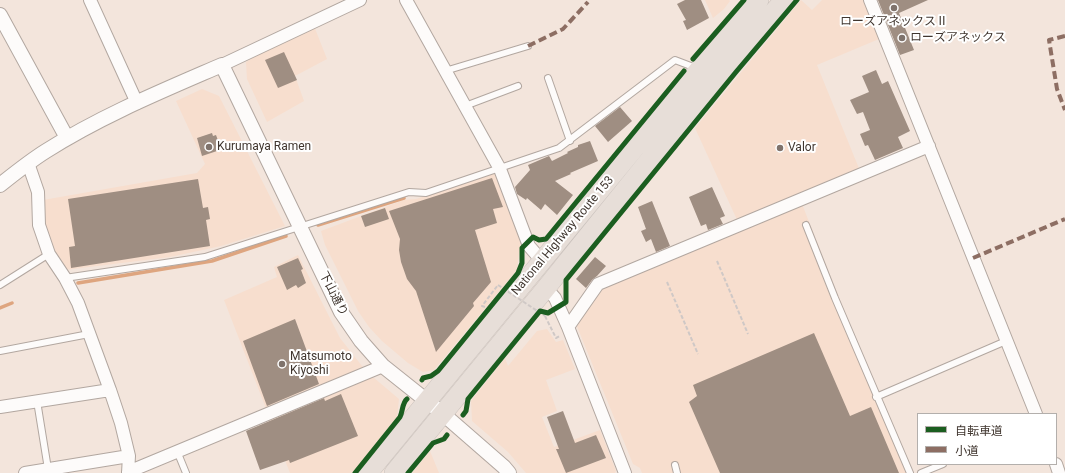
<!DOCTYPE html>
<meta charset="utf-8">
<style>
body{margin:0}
#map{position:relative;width:1065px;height:473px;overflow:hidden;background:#f3e5dc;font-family:Roboto,"Noto Sans JP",sans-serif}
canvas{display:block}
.legend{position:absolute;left:917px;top:413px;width:140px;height:52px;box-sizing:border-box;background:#fff;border:1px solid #b3afac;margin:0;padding:5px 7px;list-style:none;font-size:12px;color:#40362f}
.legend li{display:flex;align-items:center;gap:8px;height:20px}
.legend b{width:20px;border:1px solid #b3afac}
</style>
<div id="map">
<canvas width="1065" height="473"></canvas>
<ul class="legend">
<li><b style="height:5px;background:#1b5e20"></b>自転車道</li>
<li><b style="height:5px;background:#8d6e63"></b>小道</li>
</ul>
</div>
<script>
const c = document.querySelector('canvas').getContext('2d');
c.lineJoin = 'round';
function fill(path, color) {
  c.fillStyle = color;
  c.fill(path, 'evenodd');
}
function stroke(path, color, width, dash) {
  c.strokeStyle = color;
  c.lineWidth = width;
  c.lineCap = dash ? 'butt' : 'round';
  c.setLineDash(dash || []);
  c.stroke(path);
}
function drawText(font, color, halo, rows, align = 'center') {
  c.font = font + ' Roboto,"Noto Sans JP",sans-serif';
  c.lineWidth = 4;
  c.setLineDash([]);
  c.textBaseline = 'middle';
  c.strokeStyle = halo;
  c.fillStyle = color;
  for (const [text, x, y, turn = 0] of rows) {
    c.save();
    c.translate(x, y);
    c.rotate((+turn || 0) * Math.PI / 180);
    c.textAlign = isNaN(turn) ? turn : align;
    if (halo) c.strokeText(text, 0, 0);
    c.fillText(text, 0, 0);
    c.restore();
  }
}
fill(new Path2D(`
 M705,0H729L730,1L724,9L713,18Z
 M801,0L812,10L822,0H865L879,39L817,65L860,171L738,222L695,128Z
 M314,26L327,59L295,76L304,101L267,122L247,79L246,62L280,41Z
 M202,89L219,96L285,226L221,246L170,257L65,270L53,254L43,224V200L197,173L205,164L176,101Z
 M496,173L521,238L517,270L434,370L423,372L408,363L382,341L369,327L358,311L325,245L321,231L404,200L416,199Z
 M802,204L908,473H642L640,468L633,464L576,324L603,285Z
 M298,255L340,338L366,371L267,411L224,300L277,277L274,267Z
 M547,329L556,342L563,340L575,369L546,380L557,411L542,417L554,447L600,430L616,471L615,473H526L508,452L472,421L471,401L505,358L508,366L537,331Z
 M373,377L399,399L397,418L352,473H290L269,420Z
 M430,451L439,473H412Z`), '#f7dece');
stroke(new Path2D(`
 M318,225L404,198
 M78,283L212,261L286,236
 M0,308L12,303`), '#dea57f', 3.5);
fill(new Path2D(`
 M685,0H701L709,18L687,30L683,21L686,20L677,4Z
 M878,0H928L899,13L914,50L900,55Z
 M284,52L297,80L278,88L265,60Z
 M876,70L882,84L888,81L910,131L898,137L903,148L875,160L868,145L865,146L860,134L870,130L863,112L857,114L850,100L869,92L862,76Z
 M620,107L632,121L608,142L595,126Z
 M212,133L213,136L216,135L220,146L216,147L217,151L202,156L197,138Z
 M590,141L598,161L570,173L571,174L555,181L573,195L557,215L545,204L541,210L527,198L526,200L517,194L515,187L530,170L528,165L549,156L552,161L568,153L567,152L578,147V145Z
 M492,178L503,207L493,209L497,223L475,230L491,282L473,303L474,306L436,352L416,291L407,279L401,262L399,250L400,239L389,211Z
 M198,179L203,208L208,207L210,219L206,220L210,246L71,268L69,247L75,246L68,199Z
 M712,187L725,216L720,218L723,224L708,230L706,224L701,226L689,197Z
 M652,201L670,246L656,252L651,239L646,242L641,231L646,229L638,207Z
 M385,208L389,219L365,227L361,216Z
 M595,257L606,266L597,276L592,280L586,288L576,279Z
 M298,258L303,269L301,270L306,283L298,288L296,285L287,290L277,267Z
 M295,319L319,384L267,406L243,341Z
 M814,333L850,416L871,407L899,473H720L689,402L697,396L693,385Z
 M341,394L358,436L290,463L289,460L260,470L246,431L324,398L325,401Z
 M563,411L575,443L596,435L606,458L566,473L556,449H559L547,417Z`), '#9f8e82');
const service = new Path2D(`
 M445,71L528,46
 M548,78L570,141
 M465,106L518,86
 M806,225L835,298L910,473
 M65,278L205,257L409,192L426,193L559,148L675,60L696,68
 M0,285L49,254
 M0,351L89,334
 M876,397L1006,341
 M37,401L48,469
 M177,451L186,473
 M675,465L677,473
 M921,473L943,464`);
const minor = new Path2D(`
 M90,0L137,103
 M406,0L500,169L529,246L542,261
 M870,0L1036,414
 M222,65L360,0
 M28,163L38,192L39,225L49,254L65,278L78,303L110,390L121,423L129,456L128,473
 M546,288L555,298L568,327L625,473
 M568,327L598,284L929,146
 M0,407L110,390
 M1056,464L1059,473
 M128,472L383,366
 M25,473L129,456`);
const tertiary = new Path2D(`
 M0,15L67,138
 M0,185C15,173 30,161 46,151C101,116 162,91 222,65L341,312L361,341L383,366L442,413L504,467L509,473`);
const trunk = new Path2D(`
 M368,473L706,61L759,0
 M394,473L546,288L710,85L784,0`);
stroke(service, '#b2a7a0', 8);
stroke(minor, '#b2a7a0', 14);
stroke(tertiary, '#b2a7a0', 16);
stroke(trunk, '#cac2bd', 20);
stroke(new Path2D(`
 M717,261L748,334
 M667,282L698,354
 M485,307L482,306L498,285
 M545,316L556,338L560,336`), '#cfc8c6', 2, [4, 2]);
stroke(service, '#fdfbfa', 6);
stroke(minor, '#fdfbfa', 12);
stroke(tertiary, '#fdfbfa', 14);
stroke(trunk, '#e7ded8', 19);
stroke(new Path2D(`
 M498,285L545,316`), '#cfc8c6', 2, [4, 2]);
stroke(new Path2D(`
 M1065,36L1049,40L1057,89L1065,110
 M528,46L563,29L588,2
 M973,258L1065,219`), '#8d6e63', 4, [8, 4]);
stroke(new Path2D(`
 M693,59L744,0
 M422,380L423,378L431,376L438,371L518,273L522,263V248L533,237L539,240L546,239L684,71
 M463,415L466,411L468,399L540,311L548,313L566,302V280L736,72L797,0
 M355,473L400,417C403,411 402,403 407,399
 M408,473L433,443L444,439L447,435`), '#1b5e20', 5);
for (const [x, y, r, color] of [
 [894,8,4,"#7f736c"],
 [902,38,4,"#7f736c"],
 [209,147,4,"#7f736c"],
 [780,148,4,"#7f736c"],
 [282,364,4,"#7f736c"]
]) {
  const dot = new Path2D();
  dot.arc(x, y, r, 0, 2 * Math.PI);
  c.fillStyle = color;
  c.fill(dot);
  stroke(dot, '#fff', 1.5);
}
drawText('12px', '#40362f', '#fff', [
 ["ローズアネックスⅡ",894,22,"center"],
 ["ローズアネックス",910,38],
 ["Kurumaya Ramen",217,147],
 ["Valor",788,148],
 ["Matsumoto",290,357],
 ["Kiyoshi",290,371]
], 'left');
drawText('12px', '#40362f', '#fff', [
 ["National Highway Route 153",563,236,-50],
 ["下山通り",333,294,63]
]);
</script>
